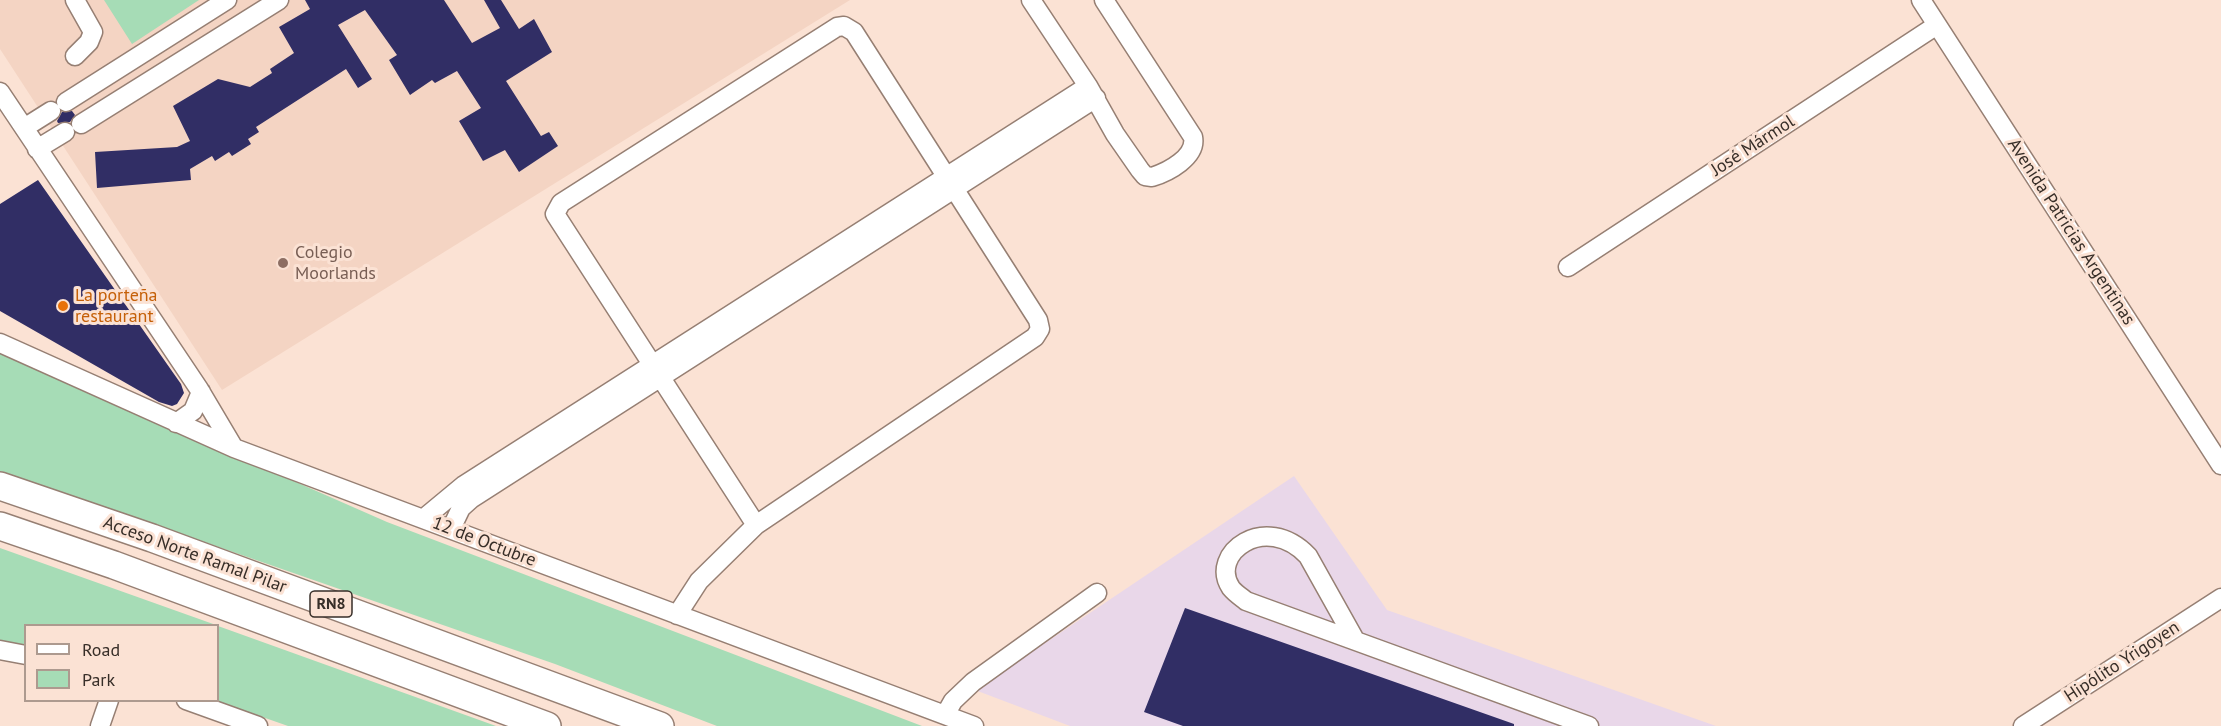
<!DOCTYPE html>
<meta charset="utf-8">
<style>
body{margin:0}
#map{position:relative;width:2221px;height:726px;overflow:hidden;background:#fbe2d4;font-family:"PT Sans",sans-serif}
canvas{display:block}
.legend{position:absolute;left:24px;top:624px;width:195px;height:78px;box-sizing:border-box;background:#fbe2d4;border:2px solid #ad9a8f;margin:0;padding:8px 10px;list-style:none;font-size:18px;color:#372e28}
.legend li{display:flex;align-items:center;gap:12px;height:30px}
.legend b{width:30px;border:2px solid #ad9a8f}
</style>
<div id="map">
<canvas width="2221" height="726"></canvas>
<ul class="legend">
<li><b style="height:8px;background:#fff"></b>Road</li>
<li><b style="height:16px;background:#a6dcb6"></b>Park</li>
</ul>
</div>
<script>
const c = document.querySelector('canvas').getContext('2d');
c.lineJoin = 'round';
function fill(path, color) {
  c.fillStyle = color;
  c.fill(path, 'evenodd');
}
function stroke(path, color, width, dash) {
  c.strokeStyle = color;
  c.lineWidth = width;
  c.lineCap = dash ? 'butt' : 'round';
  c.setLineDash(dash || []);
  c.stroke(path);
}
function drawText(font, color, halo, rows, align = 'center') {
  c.font = font + ' "PT Sans",sans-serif';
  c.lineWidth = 6;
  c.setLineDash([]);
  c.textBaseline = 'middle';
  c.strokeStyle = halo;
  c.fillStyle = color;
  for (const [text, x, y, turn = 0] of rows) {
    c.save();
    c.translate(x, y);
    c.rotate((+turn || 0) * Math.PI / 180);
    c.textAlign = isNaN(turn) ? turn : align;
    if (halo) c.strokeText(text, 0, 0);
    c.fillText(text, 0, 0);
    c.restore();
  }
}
fill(new Path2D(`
 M0,0H850L222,390L0,49Z`), '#f4d4c3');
fill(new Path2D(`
 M1294,476L1387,610L1716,726H1070L975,690Z`), '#e9d7e9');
fill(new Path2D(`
 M104,0H199L132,44Z
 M0,352L387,522L922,726H717L555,664L0,471Z
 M0,548L216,625L26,626L25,646L0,640Z
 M218,626L496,726H288L217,701Z`), '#a6dcb6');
fill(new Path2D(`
 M305,0H444L472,43L500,28L484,0H501L519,29L534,19L552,52L506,81L541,136L549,132L558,146L519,172L505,150L483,161L459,121L481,108L457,71L435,83L432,80L410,95L389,60L397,55L365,10L338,25L372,79L358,88L346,69L256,127L259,132L248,139L251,144L232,156L229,152L215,161L212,156L190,169L191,180L97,188L95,152L177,147L190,141L173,106L218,79L250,87L272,73L270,69L294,53L279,27L310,9Z
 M72,111L75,115L70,122L58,123L57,121L62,112Z
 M38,180L181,384L184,393L177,404L172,406L159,402L0,311V204Z
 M1185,608L1514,724V726H1183L1144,712Z`), '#312e65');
const minor = new Path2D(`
 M1031,0L1088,86L1115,134L1140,170L1145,176L1152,177C1168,172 1197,157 1193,137L1104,0
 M1921,0L2221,465
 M75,56L89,42L93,32L75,0
 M0,92L199,389L234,448
 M66,102L227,0
 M81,124L279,0
 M24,128L51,111
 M37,149L65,132
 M1568,267L1937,25
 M0,343L234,448L974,726
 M176,423L193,411L201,392
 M423,519L464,485L1088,86
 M451,529L461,508L471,499L1096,98
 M677,615L699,581L756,525L1035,337L1040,329L1038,320L854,32L844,26L837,27L561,203L555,214L756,525
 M1355,640L1308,556C1265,511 1208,554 1231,588C1235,593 1241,597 1246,601L1589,726
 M0,650L26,655
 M186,700L258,726
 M945,715L953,701L973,682L1097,593
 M100,726L109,700
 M2023,726L2221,598`);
const highway = new Path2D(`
 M0,486L152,538L660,726
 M0,526L114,565L547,726`);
stroke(minor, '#967f73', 21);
stroke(highway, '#967f73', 30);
stroke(minor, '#fff', 18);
stroke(highway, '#fff', 27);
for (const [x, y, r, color] of [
 [283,263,6,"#8d6e63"],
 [63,306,6,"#e8710a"]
]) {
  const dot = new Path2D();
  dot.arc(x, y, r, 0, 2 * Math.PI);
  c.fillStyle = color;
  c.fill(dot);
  stroke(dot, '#fbe2d4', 2);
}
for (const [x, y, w] of [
 [331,604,42]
]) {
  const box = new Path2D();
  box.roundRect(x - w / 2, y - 13, w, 26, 4.5);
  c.fillStyle = '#fbe2d4';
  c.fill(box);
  stroke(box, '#372e28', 1.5);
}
drawText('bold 16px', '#372e28', null, [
 ["RN8",331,604]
]);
drawText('18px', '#372e28', '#fbe2d4', [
 ["José Mármol",1753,146,-33],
 ["Avenida Patricias Argentinas",2071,232,57],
 ["12 de Octubre",484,542,21],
 ["Acceso Norte Ramal Pilar",195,555,20],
 ["Hipólito Yrigoyen",2122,662,-33]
]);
drawText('18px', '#785e54', '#fbe2d4', [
 ["Colegio",295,253],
 ["Moorlands",295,274]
], 'left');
drawText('18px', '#c56008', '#fbe2d4', [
 ["La porteña",75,296],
 ["restaurant",75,317]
], 'left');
</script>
